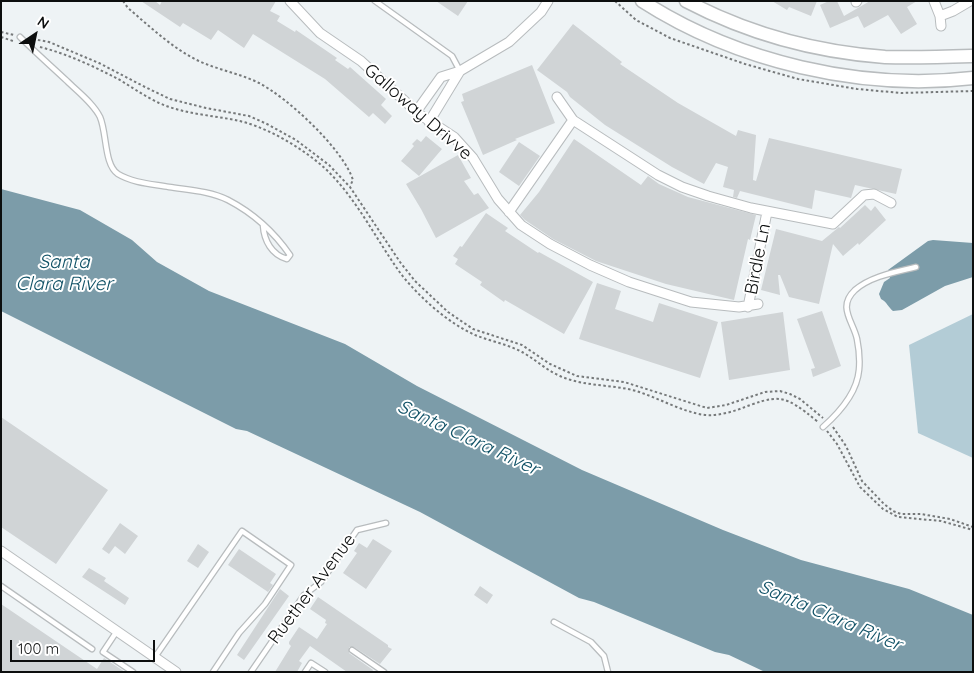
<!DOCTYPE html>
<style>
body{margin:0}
#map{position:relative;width:974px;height:673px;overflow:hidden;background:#eef3f5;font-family:Quicksand,sans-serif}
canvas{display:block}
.frame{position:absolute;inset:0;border:2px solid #0c0e0e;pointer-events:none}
.north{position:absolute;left:10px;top:10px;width:50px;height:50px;-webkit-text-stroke:4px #fff;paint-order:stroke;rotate:34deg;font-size:14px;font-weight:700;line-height:20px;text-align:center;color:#0c0e0e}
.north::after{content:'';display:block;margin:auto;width:18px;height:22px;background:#0c0e0e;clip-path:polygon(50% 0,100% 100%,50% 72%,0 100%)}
.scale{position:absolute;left:10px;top:640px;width:145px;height:22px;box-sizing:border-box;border:2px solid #0c0e0e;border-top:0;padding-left:6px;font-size:15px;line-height:18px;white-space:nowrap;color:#0c0e0e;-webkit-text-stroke:4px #fff;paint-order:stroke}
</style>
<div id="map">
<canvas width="974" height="673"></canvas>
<div class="frame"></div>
<div class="north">N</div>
<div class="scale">100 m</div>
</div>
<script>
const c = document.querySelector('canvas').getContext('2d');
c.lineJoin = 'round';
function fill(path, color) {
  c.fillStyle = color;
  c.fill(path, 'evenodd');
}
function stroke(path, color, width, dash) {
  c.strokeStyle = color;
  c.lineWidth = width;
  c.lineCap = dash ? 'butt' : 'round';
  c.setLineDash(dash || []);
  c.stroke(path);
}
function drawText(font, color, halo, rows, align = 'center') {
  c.font = font + ' Quicksand,sans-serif';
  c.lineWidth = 4;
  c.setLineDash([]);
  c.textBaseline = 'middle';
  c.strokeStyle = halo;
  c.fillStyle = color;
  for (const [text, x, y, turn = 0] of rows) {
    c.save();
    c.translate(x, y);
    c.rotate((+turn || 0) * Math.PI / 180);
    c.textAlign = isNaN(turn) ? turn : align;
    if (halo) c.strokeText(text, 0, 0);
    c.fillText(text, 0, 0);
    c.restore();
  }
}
fill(new Path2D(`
 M973,314V458L918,433L909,345Z`), '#b3ccd6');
fill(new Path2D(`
 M1,189L80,210L132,240L157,262L209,291L345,344L417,386L582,470L723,530L801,560L909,589L973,615V672H765L729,655L715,652L594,602L579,598L420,512L247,431L236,429L1,311Z
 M933,240L973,243V277L945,286L902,310L893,311C888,307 887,302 881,299L879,294L884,282L890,278L888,270L928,241Z`), '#7c9ca9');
fill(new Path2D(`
 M141,1H155L160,5L162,1H276L270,11L280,16L277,21L295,32L296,30L337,58L335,60L348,69L350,67L386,99L381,105L392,116L385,124L373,113L369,117L325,79L253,34L244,48L218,30L211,40L183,23L180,27Z
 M436,1H468L458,16Z
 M772,1H817L811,16L789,7L787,10Z
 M829,1H837L844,16L870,1H917L907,7L917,24L901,34L888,15L864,28L858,16L830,28L820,5Z
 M573,24L622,62L620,64L678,103L736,136L738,130L756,135L753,180L756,181L769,138L902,169L896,194L855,185L851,198L815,190L812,209L740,191L737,198L733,197L734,190L723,187L728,167L716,163L704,184L672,167L605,125L570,97L567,92L537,70Z
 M532,65L555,123L515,139L517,140L483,155L461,102L464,101L462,94Z
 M426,136L442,149L419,176L401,161L414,146L412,144L417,139L421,142Z
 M574,139L641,185L648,176L659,184L688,197L756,215L750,240L748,239L734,300L666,284L596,261L553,239L525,220L520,215L539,192Z
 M519,142L540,156L519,186L499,172Z
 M458,155L471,178L464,181L474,195L478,193L489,208L436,238L421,209L406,184Z
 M865,205L871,211L875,206L886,220L859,245L858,243L843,256L833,244L819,304L789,297L780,275H778L780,295L761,290L776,229L822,241L839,227L840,228Z
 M486,213L508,228L505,231L538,253L539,252L593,282L564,334L505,300L504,302L480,285L482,282L455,264L458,259L453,256L460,246L462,247Z
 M597,283L621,291L615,309L653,322L659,303L718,322L700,378L579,339Z
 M822,311L841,366L813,377L811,369L815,368L797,319Z
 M783,312L790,370L729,380L721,322Z
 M1,417L108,490L56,564L1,527Z
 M120,523L138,536L125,554L115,546L109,554L102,549Z
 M373,539L392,551L366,589L343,573L357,553L354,551L359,543L367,548Z
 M198,544L209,552L198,568L187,561Z
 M239,549L276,574L270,583L273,585L268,592L228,565Z
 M89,568L106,578L104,581L129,598L125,605L82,577Z
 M480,586L493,595L487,604L474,595Z
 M280,589L289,596L244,660L237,655Z
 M318,597L388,645V647L392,649L380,664L354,647H349V653L373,670L372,672H347L310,646L299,661L302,663L297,672H275L291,646L289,644V642L299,627L317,639L327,624L325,623L326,620L310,609Z
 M1,604L97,669L104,658L125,672H1Z`), '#d0d4d6');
const service = new Path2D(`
 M375,1L452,56L460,71
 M20,37C35,52 51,66 67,81C78,92 93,103 100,117C107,133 104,165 118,174C133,183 152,184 169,187C188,190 210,191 228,200C253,213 274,232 290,255L287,259C272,255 264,241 263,225
 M823,427C840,412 857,393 859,370C860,360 859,349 857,339C853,321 837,307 855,290C871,276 896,272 916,267
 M1,586L92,649
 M554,622L591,642L604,656L608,672
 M117,631L103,652L133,672
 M352,650L384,672
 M155,657L242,531L291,565L265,604L239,633L213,672
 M251,672L304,595L321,582L357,530L386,523
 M305,672L311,663L325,672`);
const minor = new Path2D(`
 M290,1L320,33L361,61L419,114L454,137L473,158L498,199L521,225L550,244L590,265L629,282L691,302L739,307L758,304
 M934,1L940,16L941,26
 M856,2L857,1
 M940,16L953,11L970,1
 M557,97L573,120L658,175L682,187L708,196L751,208L833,224L864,195L874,194L891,203
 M416,112L441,77L460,71L509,42L541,12L548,1
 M429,122L460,71
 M509,212L573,120
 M748,307L767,212
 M1,551L176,672`);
const secondary = new Path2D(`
 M642,1C737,62 861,91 973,78
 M686,1C747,33 816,52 885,57C914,58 943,57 973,56`);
stroke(service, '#b8bcbe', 7);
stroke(minor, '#b8bcbe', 11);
stroke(secondary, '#b8bcbe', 15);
stroke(new Path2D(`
 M123,1L128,8C148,25 168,44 191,57C212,69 237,72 259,83C288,98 343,149 353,180L350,186
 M615,1L636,20L670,38L745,64L798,79L857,89L901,93L973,91
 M1,32L14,35
 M1,37L13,41
 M33,39L49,42L99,63L145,87L170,99L206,108L249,116L267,124L296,140L329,165L350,187L400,262L415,281L448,312L473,329L522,345L550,364L577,376L624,382L707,408L726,405L765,392L780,391L790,394L800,399L823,418
 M40,47C68,54 95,67 120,80C133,88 146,97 159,103C184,114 210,115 235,120C265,126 297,145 320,164C354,193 375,238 401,274C419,297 448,323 475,335C490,341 507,344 522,352C535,359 546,370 560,376C585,387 611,384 636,391C659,398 682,412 705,415C716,416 727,413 737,410C779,394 783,393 818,422
 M833,427L846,446L862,481L884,504L893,511L901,514H921L950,519L973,527
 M827,431L837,444L860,487L883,509L898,517L941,521L973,530`), '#76797a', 2, [2.5, 2.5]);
stroke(service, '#fff', 4.5);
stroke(minor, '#fff', 9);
stroke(secondary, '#fff', 12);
drawText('18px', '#0c0e0e', '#fff', [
 ["Galloway Drivve",418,112,41],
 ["Birdle Ln",758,259,-79],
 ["Ruether Avenue",312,589,-53]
]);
drawText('italic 19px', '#0f5166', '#fff', [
 ["Santa",64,262],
 ["Clara River",64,284],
 ["Santa Clara River",468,438,25],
 ["Santa Clara River",830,616,23]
]);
</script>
